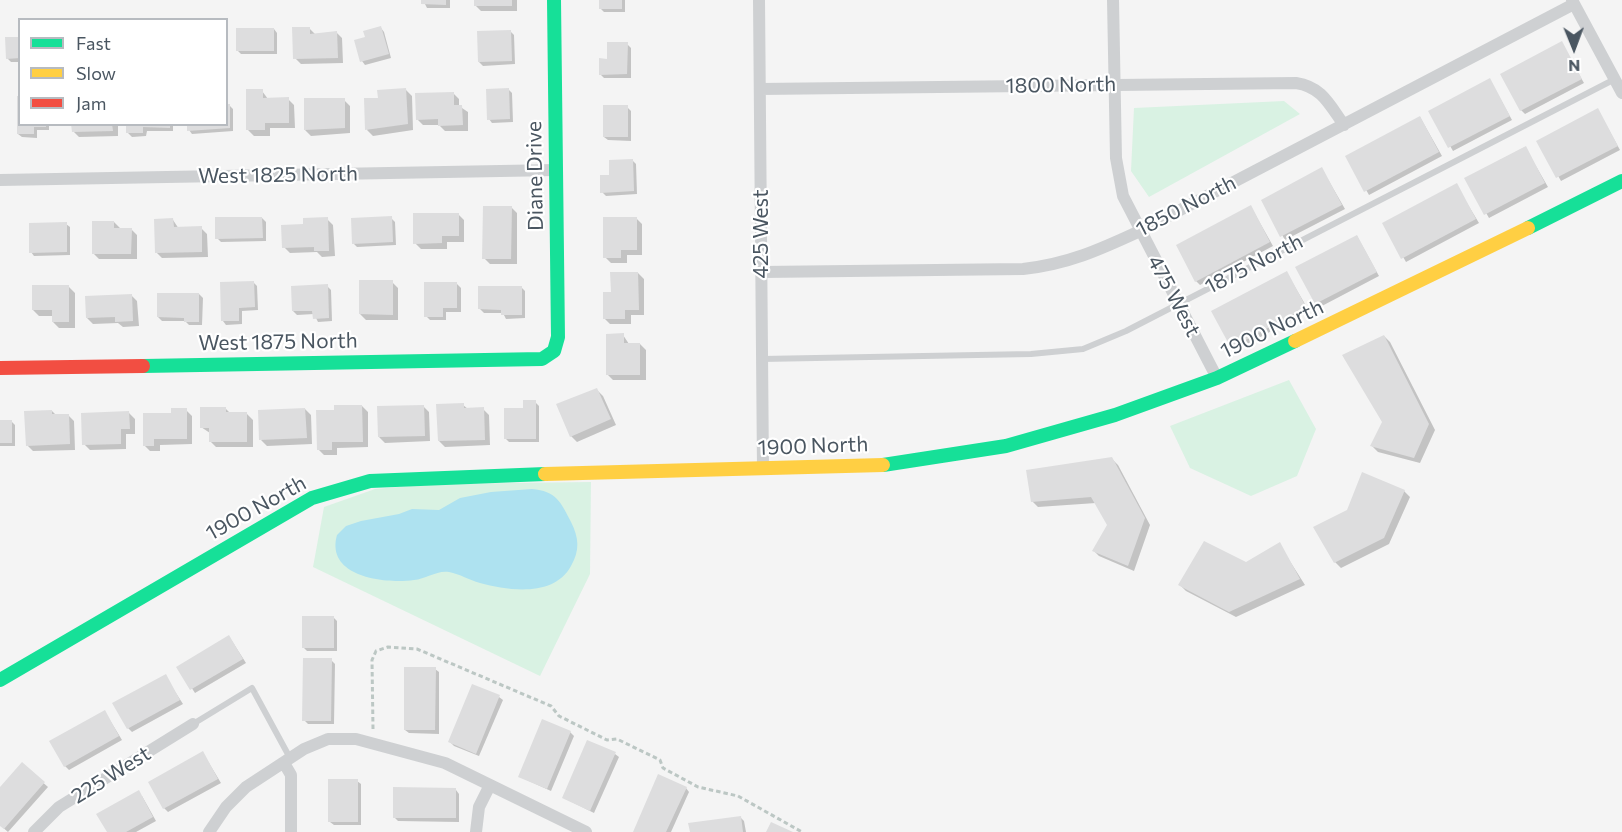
<!DOCTYPE html>
<style>
body{margin:0}
#map{position:relative;width:1622px;height:832px;overflow:hidden;background:#f4f4f4;font-family:Commissioner,sans-serif}
canvas{display:block}
.legend{position:absolute;left:18px;top:18px;width:210px;height:108px;box-sizing:border-box;background:#fff;border:2px solid #b7bbc0;margin:0;padding:8px 10px;list-style:none;font-size:18px;color:#4a5661}
.legend li{display:flex;align-items:center;gap:12px;height:30px}
.legend b{width:30px;border:2px solid #b7bbc0}
.north{position:absolute;left:1544px;top:18px;width:60px;height:60px;-webkit-text-stroke:4px #fff;paint-order:stroke;rotate:179deg;font-size:16px;font-weight:700;line-height:24px;text-align:center;color:#4a5661}
.north::after{content:'';display:block;margin:auto;width:21px;height:27px;background:#4a5661;clip-path:polygon(50% 0,100% 100%,50% 72%,0 100%)}
</style>
<div id="map">
<canvas width="1622" height="832"></canvas>
<ul class="legend">
<li><b style="height:8px;background:#16e098"></b>Fast</li>
<li><b style="height:8px;background:#ffcf43"></b>Slow</li>
<li><b style="height:8px;background:#f24e42"></b>Jam</li>
</ul>
<div class="north">N</div>
</div>
<script>
const c = document.querySelector('canvas').getContext('2d');
c.lineJoin = 'round';
function fill(path, color) {
  c.fillStyle = color;
  c.fill(path, 'evenodd');
}
function stroke(path, color, width, dash) {
  c.strokeStyle = color;
  c.lineWidth = width;
  c.lineCap = dash ? 'butt' : 'round';
  c.setLineDash(dash || []);
  c.stroke(path);
}
function drawText(font, color, halo, rows, align = 'center') {
  c.font = font + ' Commissioner,sans-serif';
  c.lineWidth = 4.5;
  c.setLineDash([]);
  c.textBaseline = 'middle';
  c.strokeStyle = halo;
  c.fillStyle = color;
  for (const [text, x, y, turn = 0] of rows) {
    c.save();
    c.translate(x, y);
    c.rotate((+turn || 0) * Math.PI / 180);
    c.textAlign = isNaN(turn) ? turn : align;
    if (halo) c.strokeText(text, 0, 0);
    c.fillText(text, 0, 0);
    c.restore();
  }
}
fill(new Path2D(`
 M1284,101L1300,114L1149,197L1131,171L1134,108Z
 M1289,380L1316,429L1297,476L1251,496L1190,468L1170,426Z
 M591,482L590,574L540,676L313,567L324,507L375,489L433,484Z`), '#d9f2e3');
fill(new Path2D(`
 M532,489C556,491 561,502 571,522C579,538 580,550 571,566C554,597 510,591 480,583C469,580 460,574 449,572C437,570 426,579 414,580C385,584 325,577 337,535L346,526L361,521L399,514L412,509L439,510L460,498L491,492Z`), '#aee2f0');
fill(new Path2D(`
 M423,0H450V8H427Z
 M475,0H517V11H481L475,5Z
 M601,0H625V12H604L601,9Z
 M309,28L316,35L336,32L342,38L343,63L301,64L295,58Z
 M381,28L384,32L391,58L365,65L362,61L367,38Z
 M274,29L277,33V54H241L237,50Z
 M510,31L514,35L515,64L483,66L479,62Z
 M20,38V62H11L7,58Z
 M1561,43L1584,83L1525,114L1521,110Z
 M627,44L631,48V78H604L600,74Z
 M1490,80L1512,120L1453,151L1430,111Z
 M508,89L512,93L513,122L492,123L489,119Z
 M406,90L412,96L413,130L373,136L367,130L379,99Z
 M262,91L268,99H288L294,105L295,128H270V136H254L248,130Z
 M453,93L459,99V106L468,112V131H445L439,125H423L417,119Z
 M344,100L350,106V133L311,136L305,130Z
 M230,106L233,109V131L192,134L189,130L226,124Z
 M627,107L631,111V141L608,140L604,137Z
 M1598,110L1620,150L1561,181L1538,141Z
 M1420,117L1442,156L1369,195L1347,157Z
 M20,124H49V130H37V138L22,137L18,134Z
 M73,124H118V136L79,137L73,131Z
 M128,124H173V131H147L146,136L132,137L128,133Z
 M1525,147L1548,187L1489,218L1466,178Z
 M632,160L636,164L637,194L606,196L602,192L611,176Z
 M1322,169L1345,209L1285,240L1263,201Z
 M1456,185L1479,223L1406,262L1384,224Z
 M511,207L517,213V264H490L484,258Z
 M1251,207L1273,246L1200,285L1196,281Z
 M458,214L464,220V242H447V249H421L415,243Z
 M262,218L266,222V241L221,242L217,238Z
 M391,218L395,222L396,245L357,247L353,243Z
 M636,218L642,224V255H627V263H611L605,257Z
 M327,219L333,225L335,256L322,257L317,252L290,253L284,247L305,225Z
 M173,220L179,229L201,228L207,234L208,257L162,258L156,252Z
 M114,222L120,228L131,229L137,235V259H99L93,253Z
 M66,224L70,227V255L34,256L31,252Z
 M1357,236L1379,276L1320,307L1297,267Z
 M638,273L644,279V315H631V324H610L604,318L612,294Z
 M1287,273L1309,311L1236,350L1232,347Z
 M253,282L257,286L258,310L242,311V324L226,325L223,321Z
 M392,282L398,288V320H366L360,314Z
 M457,284L461,288V312H446V320H430L426,316Z
 M327,286L331,290L332,321L318,322L314,314L297,315L293,311Z
 M69,287L75,293V328H59L53,322V316H39L33,310Z
 M521,287L525,291V318L506,319L503,313H484L480,309Z
 M199,294L203,298L202,325H189L185,321H162L158,317Z
 M131,295L137,301L139,326L123,327L118,323L93,324L87,318Z
 M623,335L629,344H640L646,350V380H613L607,374Z
 M1384,336L1390,342L1435,430L1420,463L1378,452L1372,446L1383,422Z
 M597,390L603,396L616,425L577,442L571,436Z
 M535,402L539,406V442H509L505,438L524,409Z
 M463,405L468,409H483L489,415L490,445L445,447L439,441Z
 M362,406L368,412V447L337,448V455H324L318,449L336,412Z
 M423,406L429,412L430,441L385,443L379,437Z
 M226,409L230,413L247,414L253,420V447H216L210,441V433L201,427Z
 M305,409L311,415L312,444L267,446L261,440Z
 M186,410L192,416V444L160,445V451H150L144,445L172,414Z
 M52,411L56,415H68L74,421L75,450L33,451L27,445Z
 M129,413L135,419V434H126V449L90,450L84,444Z
 M0,421H11L15,425V446H0Z
 M1112,459L1118,465L1150,525L1134,571L1099,556L1094,551L1109,525L1096,503L1038,507L1032,501Z
 M1404,491L1410,497L1389,544L1341,568L1335,562Z
 M1279,544L1305,585L1236,617L1186,591L1180,585L1246,564Z
 M333,617L337,621V651H307L303,647Z
 M232,641L246,663L195,693L178,667Z
 M331,660L335,664L334,724H308L304,720Z
 M435,669L439,672V734L409,733L405,730Z
 M165,676L183,704L132,732L128,728Z
 M499,697L503,700L479,756L454,746L450,742Z
 M105,712L122,740L69,770L65,766Z
 M570,732L574,736L551,791L520,777Z
 M203,753L221,783L168,812L164,808Z
 M615,754L619,757L594,813L564,798Z
 M22,764L48,787L8,832L0,825V789Z
 M357,781L361,784V825H334L330,822Z
 M686,788L689,792L671,832H634Z
 M456,790L459,794V822L398,821L394,817Z
 M142,796L156,821L136,832H109Z
 M740,817L744,821L746,832H691Z`), '#0003');
fill(new Path2D(`
 M421,0H446V5L421,4Z
 M474,0H512V6H474Z
 M599,0H622V9H599Z
 M381,26L389,54L360,62L354,40L365,37L363,31Z
 M292,27H310V34L337,31L338,58L293,59Z
 M236,28H274V51H236Z
 M511,30L512,61L478,62L477,31Z
 M5,37H20V58L6,59Z
 M1562,41L1582,79L1520,111L1500,74Z
 M607,42H628L627,74L599,75V58L607,59Z
 M1490,78L1510,116L1448,148L1428,111Z
 M406,88L408,124L365,130L364,98H378L377,90Z
 M509,88L510,119L487,120L486,89Z
 M246,89H263V98L289,97V123H265V130H246Z
 M454,92V105H462L463,125L438,126V119L416,120L415,93Z
 M17,96H20V124H46V127H34V134H17Z
 M304,98H345V128L304,130Z
 M226,104H230V128L187,131V124H226Z
 M603,105H628V137H603Z
 M1598,108L1618,146L1556,178L1536,141Z
 M1420,116L1439,152L1364,192L1345,156Z
 M71,124H112L113,131L72,132Z
 M126,124H170V128L143,127V133H126Z
 M1526,146L1545,183L1484,215L1464,178Z
 M633,159L634,191L600,193V175H609V160Z
 M1322,167L1342,205L1280,237L1261,200Z
 M1457,183L1476,219L1401,259L1382,223Z
 M1251,205L1270,242L1195,282L1176,245Z
 M483,206H512L511,259H482Z
 M413,213H459V236H442V243L413,244Z
 M392,216L393,242L352,244L351,218Z
 M215,217H262L263,238L215,239Z
 M328,217L329,251H314V247L282,248L281,225L303,224V218Z
 M603,217H637V250H621V258H603Z
 M173,218L174,227L202,226V252L155,253L154,219Z
 M92,221H114V228H132L131,254H92Z
 M67,222V252L29,253V223Z
 M1357,235L1377,272L1315,304L1295,267Z
 M1287,271L1306,307L1231,348L1211,311Z
 M610,272H638L639,310H625V319H603V292H611Z
 M359,280H393V315L359,314Z
 M254,281L255,307L239,308V321H221L220,282Z
 M424,282H457V308H443V317H424Z
 M328,284L329,318L313,319L312,311H292L291,286Z
 M32,285H69V322H52V310H32Z
 M478,286H522V315H501V310L478,309Z
 M157,293H199V322H184V318L157,317Z
 M132,294L133,321L115,322V317L86,318L85,296Z
 M624,333V343H640V375H606V334Z
 M1384,335L1429,424L1414,458L1370,446L1382,422L1342,355Z
 M597,388L611,419L570,437L556,404Z
 M523,400H536V439H504V408H523Z
 M464,403V408L484,407L485,440L438,441L436,404Z
 M334,405H362L363,442H332V450H317L316,410H334Z
 M424,405L425,436L378,437L377,406Z
 M200,407H226V412H247V442H209V428H200Z
 M171,408H187V439H154V446H143V413H171Z
 M305,408L307,438L259,440L258,410Z
 M52,410V414H69L70,444L26,446L24,411Z
 M129,411L130,429H121V444L82,445L81,413Z
 M0,420H12V443H0Z
 M1112,457L1145,518L1128,566L1092,551L1107,525L1091,497L1031,502L1026,470Z
 M1362,472L1405,490L1384,538L1334,563L1313,527L1347,510Z
 M1204,541L1246,562L1280,542L1300,579L1229,612L1178,585Z
 M302,616H334V648H302Z
 M229,635L243,659L190,690L176,667Z
 M303,658H332L331,721H302Z
 M404,667H436L435,730H404Z
 M166,674L180,700L127,729L112,703Z
 M472,684L500,695L476,754L448,742Z
 M105,710L119,736L64,767L49,741Z
 M542,719L571,731L547,789L518,777Z
 M587,740L616,752L590,811L562,798Z
 M203,751L218,779L163,809L148,782Z
 M22,762L45,782L4,829L0,826V787Z
 M658,774L687,787L666,832H633Z
 M328,779H358V822H328Z
 M393,787L456,788V818H393Z
 M139,790L153,817L126,832H107L96,814Z
 M741,816L743,832H690L688,823Z
 M771,822L793,832H766Z`), '#ddddde');
stroke(new Path2D(`
 M373,729L372,660L376,651L388,647L417,649L551,706L559,716L607,740L617,739L660,760L663,768L698,787L738,796L802,832`), '#bcc7c4', 3, [4.5, 3]);
stroke(new Path2D(`
 M762,359L1031,354L1083,349L1126,331L1615,79
 M193,724L252,688L290,758`), '#ced0d2', 6);
stroke(new Path2D(`
 M759,0L763,469
 M1113,0L1116,158L1123,196L1217,378
 M1572,0L1622,93
 M760,89L1296,83C1322,87 1329,104 1344,125
 M0,180L556,170
 M762,272L1023,269C1068,264 1099,250 1140,231L1574,4
 M284,763L291,775V832
 M34,832L59,807L193,724
 M209,832L226,807L246,787L304,749L328,739H356L445,763L586,832
 M476,832L479,807L490,785`), '#ced0d2', 12);
stroke(new Path2D(`
 M1528,228L1622,181
 M143,366L542,359L554,351L558,337L554,0
 M883,465L1006,446L1115,415L1217,378L1295,341
 M0,680L312,498L370,481L545,474`), '#16e098', 14);
stroke(new Path2D(`
 M1295,341L1528,228
 M545,474L883,465`), '#ffcf43', 14);
stroke(new Path2D(`
 M0,368L143,366`), '#f24e42', 14);
drawText('21px', '#4a5661', '#fff', [
 ["1800 North",1061,85,-1],
 ["West 1825 North",278,175,-1],
 ["Diane Drive",535,176,-91],
 ["1850 North",1186,206,-27],
 ["425 West",761,234,-90],
 ["1875 North",1254,264,-27],
 ["475 West",1174,296,62],
 ["1900 North",1272,329,-25],
 ["West 1875 North",278,342,-1],
 ["1900 North",813,446,-2],
 ["1900 North",256,508,-29],
 ["225 West",111,775,-32]
]);
</script>
